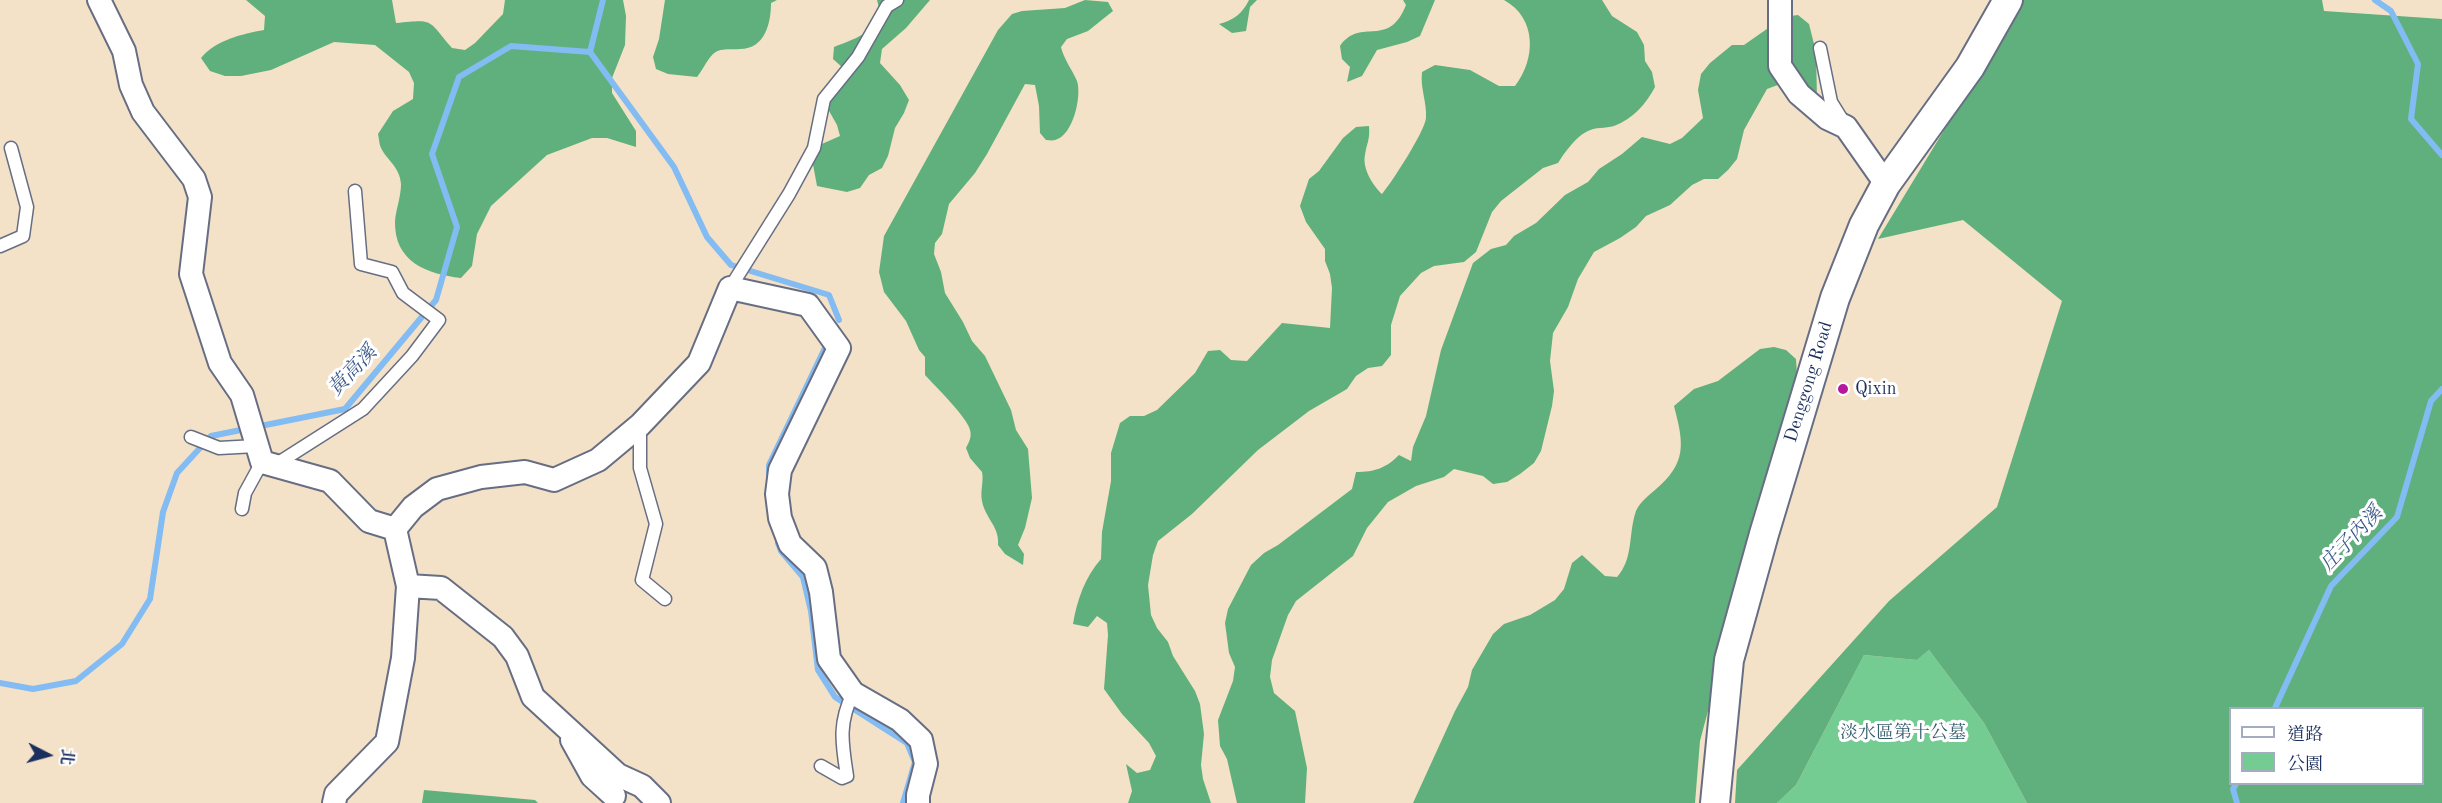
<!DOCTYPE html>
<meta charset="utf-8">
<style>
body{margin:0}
#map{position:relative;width:2442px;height:803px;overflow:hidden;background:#f3e2c7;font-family:"Old Standard TT","Noto Serif TC",serif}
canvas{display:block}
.legend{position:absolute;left:2229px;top:707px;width:195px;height:78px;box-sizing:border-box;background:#fff;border:2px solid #a4acbf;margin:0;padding:8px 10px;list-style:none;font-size:18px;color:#1b2f5e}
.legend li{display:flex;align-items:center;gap:12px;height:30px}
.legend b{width:30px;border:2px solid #a4acbf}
.north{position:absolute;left:18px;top:725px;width:60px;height:60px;-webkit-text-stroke:4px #fff;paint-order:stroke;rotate:96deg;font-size:16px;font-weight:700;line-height:24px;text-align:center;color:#1b2f5e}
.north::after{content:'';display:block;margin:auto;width:21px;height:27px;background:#1b2f5e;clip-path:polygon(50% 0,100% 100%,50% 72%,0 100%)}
</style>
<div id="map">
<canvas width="2442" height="803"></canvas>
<ul class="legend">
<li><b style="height:8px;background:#fff"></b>道路</li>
<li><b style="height:16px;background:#74cc92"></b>公園</li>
</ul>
<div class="north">北</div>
</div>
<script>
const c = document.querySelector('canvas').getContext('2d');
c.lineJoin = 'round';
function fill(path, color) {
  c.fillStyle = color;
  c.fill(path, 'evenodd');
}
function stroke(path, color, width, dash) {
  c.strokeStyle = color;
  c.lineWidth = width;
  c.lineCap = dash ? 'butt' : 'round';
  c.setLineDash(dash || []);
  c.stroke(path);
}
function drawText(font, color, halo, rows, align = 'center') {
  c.font = font + ' "Old Standard TT","Noto Serif TC",serif';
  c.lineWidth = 6;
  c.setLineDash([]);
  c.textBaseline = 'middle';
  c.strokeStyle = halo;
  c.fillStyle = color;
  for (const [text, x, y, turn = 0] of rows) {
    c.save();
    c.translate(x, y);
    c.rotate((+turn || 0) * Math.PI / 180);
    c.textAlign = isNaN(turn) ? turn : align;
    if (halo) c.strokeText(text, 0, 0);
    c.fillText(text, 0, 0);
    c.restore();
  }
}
fill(new Path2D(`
 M1929,650L1984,723L2027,803H1777L1796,785L1864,655L1917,660Z`), '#74cc92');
fill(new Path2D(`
 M246,0H392L396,23C435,19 427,19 452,48L465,50L475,43L503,14L505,0H623L626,16L625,45L612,78V93L636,131V147L607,138H592L547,155L491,206L477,234L472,266L461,278C427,274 394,262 395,221C396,209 401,197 401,184C400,167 386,159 381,148C379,144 379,138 378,134L393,111L413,99L414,83L409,72L375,45L334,42L271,70L241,76H225L210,71L201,58C216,40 242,34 264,30L265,16Z
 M665,0H777L771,3C771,23 765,49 740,49C732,50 720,47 713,54C707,60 702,71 697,77L668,74L656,69L653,57L659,39Z
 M877,0H930L906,28L882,49L880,63L900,85L909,100L904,113L895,128L888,156L882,168L869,175L860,188L847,192L817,186L812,159L815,147L840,136L837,125L824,102L843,68L833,59L834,47C856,38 887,30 877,0Z
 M1085,0L1108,2L1113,11L1088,31L1067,39L1061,47C1064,60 1072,69 1077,81C1082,96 1073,136 1055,140C1052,141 1049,140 1046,140L1040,133L1039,106L1035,85L1025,84L987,154L975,173L949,204L942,234L935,243L934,254L941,272L945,293L963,322L972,341L985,356L1011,410L1016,430L1028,449L1032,498L1025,528L1018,545L1024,554L1023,565L1005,554L998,545C1000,527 985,518 982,501C980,491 984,481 982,472L970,458L966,448C969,442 972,437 970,430C968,418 935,386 925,375V357L919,350L906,321L884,292L879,272L884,236L998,30L1012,14L1022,11L1065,8Z
 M1249,0H1257L1250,7L1246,31L1232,33L1219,24C1234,20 1242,14 1249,0Z
 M1403,0H1435L1420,36L1407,42L1377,50L1362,76L1347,82L1350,67L1342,59L1340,46C1361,16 1388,50 1406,5Z
 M1504,0H1602L1612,16L1637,32L1644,45L1645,61L1652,72L1655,87C1646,104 1633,119 1614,126C1605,129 1596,126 1586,132C1575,138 1565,152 1558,163L1543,168L1501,201L1492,212L1476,252L1464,262L1434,266L1421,273L1400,296L1391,325V355L1382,366L1368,368L1356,376L1347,389L1309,411L1258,450L1192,514L1158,541L1153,555L1148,585L1151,615L1157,628L1168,642L1173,656L1195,691L1200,704L1204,734L1201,765L1203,779L1211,803H1128L1132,791L1126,764L1137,773L1150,770L1156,756L1149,743L1122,714L1104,689L1108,635L1107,623L1097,616L1088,627L1073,624C1077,600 1085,577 1101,559L1102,532L1111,481V453L1120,423L1130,416H1144L1157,410L1195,373L1208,351L1220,350L1231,360L1247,361L1282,323L1330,328L1332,288L1330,274L1325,261V249L1306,222L1300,206L1309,179L1319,171L1343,138L1356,127L1369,126C1370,141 1367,142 1365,155C1362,168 1373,186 1382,194C1392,182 1425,131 1426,118C1427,102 1420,88 1422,72L1435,65L1470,70L1499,86H1515C1536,59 1537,18 1504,0Z
 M2023,0H2322L2324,11L2442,19V803H2027L1984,723L1929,650L1917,660L1864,655L1796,785L1777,803H1735L1737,770L1889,601L1997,507L2062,301L1963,220L1878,239ZM2230,708H2422V784H2230Z
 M1798,15L1809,24L1816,52L1817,99L1783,83L1767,89L1744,130L1737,159L1728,170L1718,179H1704L1692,185L1670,205L1646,216L1636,227L1620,238L1594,252L1578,279L1568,307L1553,333L1550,361L1554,391L1552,406L1541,451L1534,463L1520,474L1507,482L1493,484L1483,476L1454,469L1444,477L1416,486L1388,502L1367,528L1353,556L1296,601L1288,615L1272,660L1270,677L1274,693L1295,711L1307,768L1305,803H1237L1227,759L1220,746L1218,720L1233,681L1235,667L1229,653L1225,623L1228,609L1251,565L1264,553L1278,545L1352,489L1356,472C1375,472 1386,468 1399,455L1411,461L1413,447L1426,416L1441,350L1473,263L1491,249L1506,245L1514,236L1536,223L1565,195L1588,182L1599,169L1622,154L1642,137L1670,144L1682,138L1703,118L1698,90L1701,74L1710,63L1732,45H1744L1784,17Z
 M1774,347L1786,350L1796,359L1797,375L1700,741L1695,803H1413L1455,711L1468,687L1472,670L1493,634L1504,624L1530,615L1555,600L1564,589L1572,563L1582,555L1605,576L1617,577C1634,558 1628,534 1636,511C1640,502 1648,496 1655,490C1687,463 1684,444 1674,406L1694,389L1718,381L1760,349Z
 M424,790L535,800L538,803H422Z`), '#5fb07c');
stroke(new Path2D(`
 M2375,0L2391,11L2418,64L2411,119L2442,155
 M590,52L674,167L707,237L731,265L829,295L839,320
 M590,52L603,0
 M769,475V465L825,348
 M778,543L781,551L803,577L811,611L818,670L835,697L907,743L915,762L903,803
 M0,683L33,689L76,681L122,644L150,599L163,512L177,473L211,436L345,409L436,300L457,227L432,154L459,77L511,46L590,52
 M2275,708L2331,586L2397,517L2431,401L2442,389
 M2236,784L2233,789L2237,803`), '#83bbf3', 6);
const service = new Path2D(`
 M1820,48L1831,102L1844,123
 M0,246L23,236L27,207L11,148
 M730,288L789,194L814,148L824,99L858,57L887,6L897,0
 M640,425V468L656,524L642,580L665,599
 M191,437L219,448L256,446
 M275,465L363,409L412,356L439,320L403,293L392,272L361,264L355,191
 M242,509L245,493L262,462
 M821,766L842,778L847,776C842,743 838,724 853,693`);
const minor = new Path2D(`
 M99,0L124,51L131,85L143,112L194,179L200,197L191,274L220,363L242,395L262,462L330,481L369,521L395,529
 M1780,0V66L1799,94L1827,118L1846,127L1886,184
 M408,586L441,588L503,637L517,656L533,697L618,775L642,786L659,803
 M572,740L592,776L614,796
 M334,803L336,794L387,742L403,658L408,586L395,529L413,507L437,489L481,477L525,472L554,480L598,460L640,425L699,363L730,288L808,305L839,348L780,470L777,494L780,518L790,544L815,568L821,592L829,659L853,693L900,720L921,740L926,764L918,795V803`);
const tertiary = new Path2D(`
 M1715,803L1729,660L1764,534L1835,298L1864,225L1886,184L1970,67L2008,0`);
stroke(service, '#676e83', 15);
stroke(minor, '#676e83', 26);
stroke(tertiary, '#676e83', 32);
stroke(service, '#fff', 12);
stroke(minor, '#fff', 22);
stroke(tertiary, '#fff', 28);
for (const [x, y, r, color] of [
 [1843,389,6,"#b5179e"]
]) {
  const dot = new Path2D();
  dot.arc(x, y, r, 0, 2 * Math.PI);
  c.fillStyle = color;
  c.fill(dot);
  stroke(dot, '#fff', 2);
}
drawText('18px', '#1b2f5e', '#fff', [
 ["Denggong Road",1809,382,-73]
]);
drawText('18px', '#1b2f5e', '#fff', [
 ["Qixin",1855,389]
], 'left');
drawText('18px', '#365e6e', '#fff', [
 ["淡水區第十公墓",1903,733]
]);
drawText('italic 20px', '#3a598b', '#fff', [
 ["黃高溪",353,371,-47],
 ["庄子內溪",2352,539,-47]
]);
</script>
